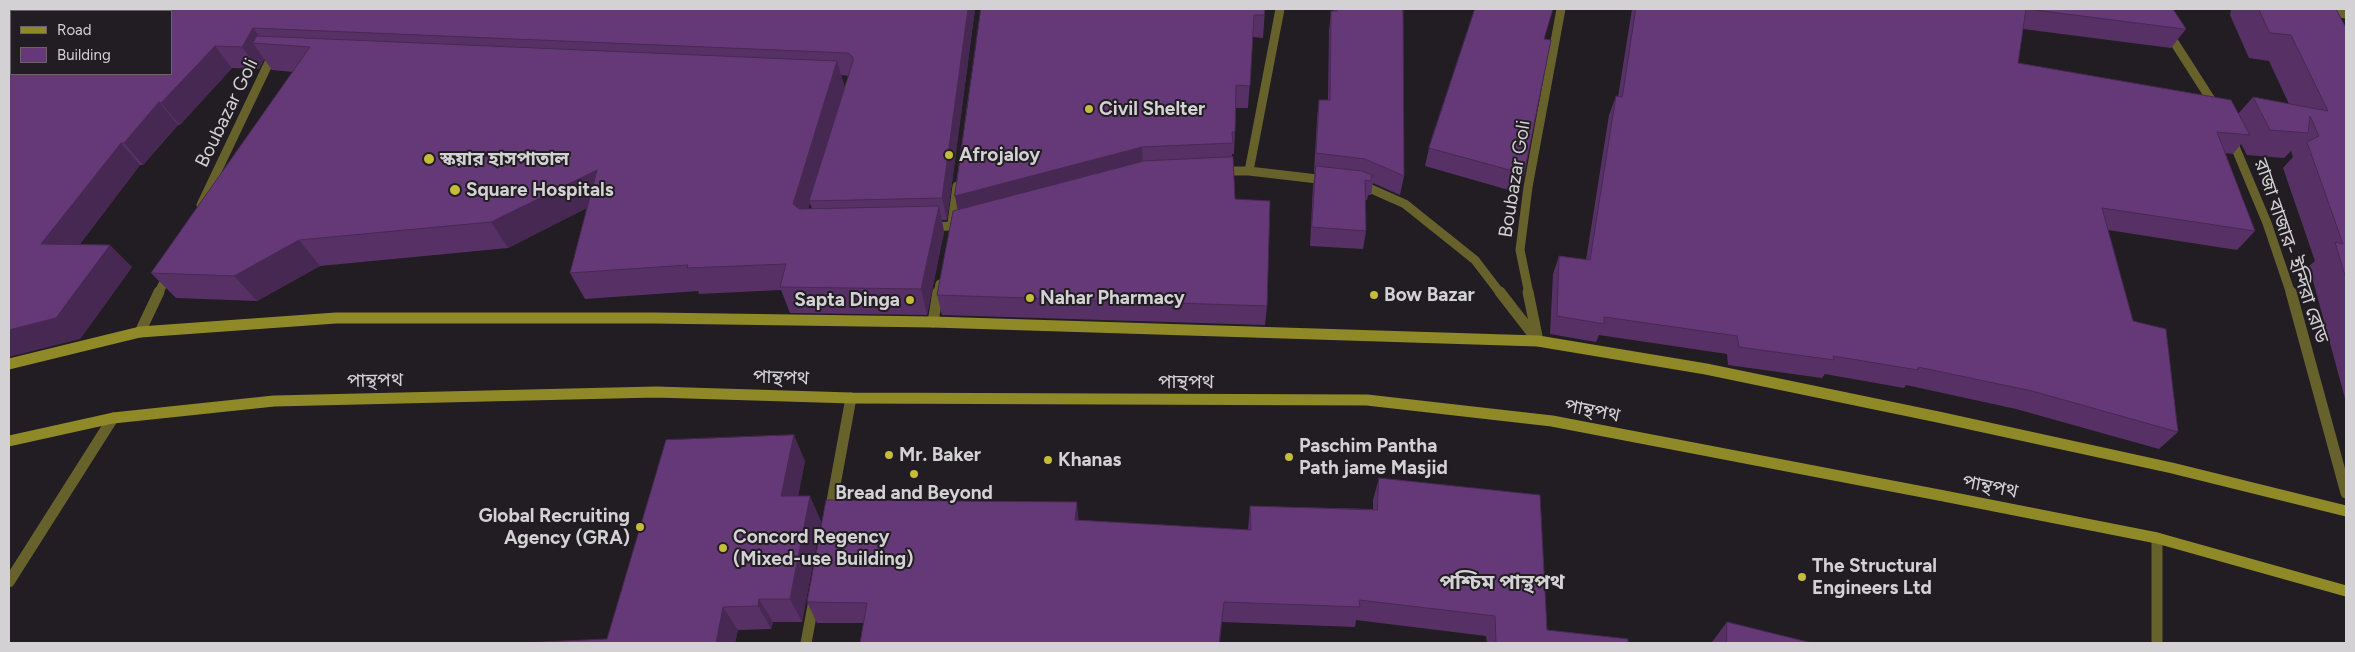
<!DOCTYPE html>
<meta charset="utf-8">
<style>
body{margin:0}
#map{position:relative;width:2355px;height:652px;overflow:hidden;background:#211d22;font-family:Figtree,sans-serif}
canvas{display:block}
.frame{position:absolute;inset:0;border:10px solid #d3d1d4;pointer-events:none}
.legend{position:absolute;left:10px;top:10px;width:162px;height:65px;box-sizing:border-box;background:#211d22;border:1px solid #686569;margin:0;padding:6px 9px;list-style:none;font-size:15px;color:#d3d1d4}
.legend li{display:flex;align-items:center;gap:10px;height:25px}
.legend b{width:25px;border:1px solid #686569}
</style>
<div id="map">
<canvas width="2355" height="652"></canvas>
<div class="frame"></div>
<ul class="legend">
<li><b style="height:6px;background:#908928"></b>Road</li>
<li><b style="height:14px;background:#653977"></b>Building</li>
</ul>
</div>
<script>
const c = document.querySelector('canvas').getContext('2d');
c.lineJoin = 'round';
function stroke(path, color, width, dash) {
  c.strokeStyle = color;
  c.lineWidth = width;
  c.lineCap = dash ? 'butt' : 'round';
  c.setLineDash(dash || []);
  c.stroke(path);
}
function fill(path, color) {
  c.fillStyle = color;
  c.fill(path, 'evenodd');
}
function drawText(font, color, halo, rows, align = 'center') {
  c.font = font + ' Figtree,"Noto Sans Bengali",sans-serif';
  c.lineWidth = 4;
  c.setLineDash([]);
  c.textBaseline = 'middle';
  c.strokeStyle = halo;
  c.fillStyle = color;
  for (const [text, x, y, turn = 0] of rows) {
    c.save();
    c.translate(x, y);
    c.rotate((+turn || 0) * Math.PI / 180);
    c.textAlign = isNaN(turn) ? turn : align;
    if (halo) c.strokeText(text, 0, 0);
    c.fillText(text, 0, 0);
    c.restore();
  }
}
stroke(new Path2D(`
 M2153,9L2217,109
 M2311,9L2346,14
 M2231,137L2267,223L2291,294
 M1221,171H1249L1326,180
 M1249,171L1280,9
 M1360,184L1405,204L1475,260L1501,294
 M201,205L272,56H275
 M952,223L957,186
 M930,227L952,226L963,223
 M158,294L168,274
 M938,294L940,284
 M1529,294L1520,250L1528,187L1561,9`), '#67622b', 9);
stroke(new Path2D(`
 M1500,292L1538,341L1528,292
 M2291,292L2346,493
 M933,322L938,292
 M140,332L159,292
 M830,512L851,398
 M2157,538V643
 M9,582L113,418
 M806,643L814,600`), '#67622b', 11);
stroke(new Path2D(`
 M9,364L140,332L336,318H654L933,322L1538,341L1706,369L1938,417L2172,468L2346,511
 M9,441L113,418L274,401L656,392L851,398L1367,400L1552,421L1944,496L2157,538L2346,591`), '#908928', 11);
fill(new Path2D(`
 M9,9H975L947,220H942L944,232L927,315L790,313L781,290L699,294L698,291L585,299L570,273L587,208L508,248L320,266L257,301L176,298L151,273L293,72L272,70L264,59L259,69L232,68L180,125H178L143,165H140L80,244L132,267L80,339ZM841,75L849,76L845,88ZM810,203L812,209H808Z
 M981,9H1265L1263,38L1253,37L1248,108H1236L1234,154H1232V157L1235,199L1267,306L1265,325L942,315L937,295L958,210Z
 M1334,9H1403L1404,176L1400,195L1373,183L1371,195H1368L1367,200H1365L1366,231L1363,249L1310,246L1313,185L1315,172H1314L1317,119L1319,100H1328L1329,30L1331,11H1334Z
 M1632,9H2173L2186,29L2171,48L2023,29L2018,63L2238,114L2253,97L2289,104L2269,61L2249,58L2230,15L2231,9H2336L2346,28V402L2309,266L2315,261L2283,168L2293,157L2291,151L2284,158L2247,155L2241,144L2233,154L2225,153L2255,231L2237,250L2108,230L2133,321L2178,432L2159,449L2016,409L1906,385L1904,388L1825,374L1822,378L1728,365L1727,354L1599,335L1596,342L1550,334L1553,274L1559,256L1586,260L1609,115L1616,96L1618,97Z
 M1544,39L1524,174L1519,193L1425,166L1429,148Z
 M805,461L798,496L821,521L802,622H773L771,629L738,630L735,643H520L607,639Z
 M1379,478L1547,630L1628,643H1487L1486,636L1356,620L1355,627L1222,622L864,623H817L807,602L1079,520L1248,530L1250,506L1373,509V500Z
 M1727,622L1812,643H1712V642Z`), '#573166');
fill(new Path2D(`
 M968,9H975L947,220L942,198Z
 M253,28L265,44L253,43L264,59L259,69L242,47Z
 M215,46L232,68L180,125L161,103Z
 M837,61L845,88L809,201L810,203L802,231L793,204Z
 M159,102L178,125L143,165L124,143Z
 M121,143L140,165L64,265L41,244Z
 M1142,147L1143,169L959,218L955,196Z
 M597,170L610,196L508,248L491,222Z
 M939,206L944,232L927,315L921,289Z
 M299,240L320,266L257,301L234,276Z
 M110,245L132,267L80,339L9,357V330Z
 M794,435L805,461L793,521L781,496Z
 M810,496L821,521L802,622L790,599Z
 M1077,502L1079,524L1075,520Z
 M759,599L773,622L771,629L758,606Z
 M1224,602L1220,643H1219Z
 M723,607L738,630L735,643H716Z`), '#472853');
const building = new Path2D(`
 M9,9H968L942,198L809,201L853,61V57L848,53L253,28L242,47L215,46L161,103L159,102L124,143H121L41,244L110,245L56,318L9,330ZM11,11H171V74H11Z
 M981,9H1265L1264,15H1254L1250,86L1236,85L1235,132H1232L1233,143L1142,147L955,196Z
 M1337,9H1403L1404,176L1365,159L1316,153L1319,100H1330L1331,11H1337Z
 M1475,9H1553L1544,39L1551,40L1524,174L1429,148Z
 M1636,9H2026L2018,63L2231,100L2250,135L2217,132L2255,231L2102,208L2133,321L2166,329L2178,432L2032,391L1918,367V370L1833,356L1834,360L1739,347L1737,336L1604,317V324L1557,316L1559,256L1590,260L1616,96L1622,97Z
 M2027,9H2173L2186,29Z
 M2259,9H2336L2346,28V279L2335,242L2343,244L2307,142L2319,136L2310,116L2308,133L2270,130L2253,97L2328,111L2291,35L2270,33Z
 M257,36L837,61L793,204L799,209L939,206L921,289L780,287L786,264L687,268L688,265L570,273L597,170L491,222L299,240L234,276L151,273L310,47L253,43Z
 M1233,157L1235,199L1270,201L1267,306L937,295L953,211L1144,161Z
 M1316,166L1362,171L1374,176H1371V181L1365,180L1366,231L1312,227Z
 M794,435L781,496H810L790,599H759L758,606L723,607L716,643H520L607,639L666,440Z
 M1379,478L1540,495L1547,630L1628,639V643H1496L1495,616L1359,600L1360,607L1224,602L1219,643H860L867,603L807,602L826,500L1077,502L1075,520L1251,530L1250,506L1377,510Z
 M1727,622L1812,643H1727Z`);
fill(building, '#653977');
stroke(building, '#472853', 1);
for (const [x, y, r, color] of [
 [1089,109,5,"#c6bc3c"],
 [949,155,5,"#c6bc3c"],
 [429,159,6,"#c6bc3c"],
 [455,190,6,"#c6bc3c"],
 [1374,295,5,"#c6bc3c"],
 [1030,298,5,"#c6bc3c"],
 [910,300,5,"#c6bc3c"],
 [889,455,5,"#c6bc3c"],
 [1289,457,5,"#c6bc3c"],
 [1048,460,5,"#c6bc3c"],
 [914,474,5,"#c6bc3c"],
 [640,527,5,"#c6bc3c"],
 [723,548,5,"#c6bc3c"],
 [1802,577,5,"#c6bc3c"]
]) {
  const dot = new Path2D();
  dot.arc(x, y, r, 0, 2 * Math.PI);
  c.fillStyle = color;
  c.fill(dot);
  stroke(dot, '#211d22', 2);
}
drawText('bold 19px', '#d3d1d4', '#211d22', [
 ["Civil Shelter",1099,109],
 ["Afrojaloy",959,155],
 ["স্কয়ার হাসপাতাল",440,159],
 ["Square Hospitals",466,190],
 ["Bow Bazar",1384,295],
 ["Nahar Pharmacy",1040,298],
 ["Sapta Dinga",900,300,"right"],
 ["Paschim Pantha",1299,446],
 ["Path jame Masjid",1299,468],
 ["Mr. Baker",899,455],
 ["Khanas",1058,460],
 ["Bread and Beyond",914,493,"center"],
 ["Global Recruiting",630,516,"right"],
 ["Agency (GRA)",630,538,"right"],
 ["Concord Regency",733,537],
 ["(Mixed-use Building)",733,559],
 ["The Structural",1812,566],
 ["Engineers Ltd",1812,588]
], 'left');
drawText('19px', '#d3d1d4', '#211d22', [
 ["Boubazar Goli",227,113,-64],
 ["Boubazar Goli",1515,179,-81],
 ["রাজা বাজার- ইন্দিরা রোড",2291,251,71],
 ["পান্থপথ",781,378,2],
 ["পান্থপথ",375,381,-1],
 ["পান্থপথ",1186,382],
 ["পান্থপথ",1592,411,11],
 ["পান্থপথ",1990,487,11]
]);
drawText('bold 21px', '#d3d1d4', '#211d22', [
 ["পশ্চিম পান্থপথ",1502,583]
]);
</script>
